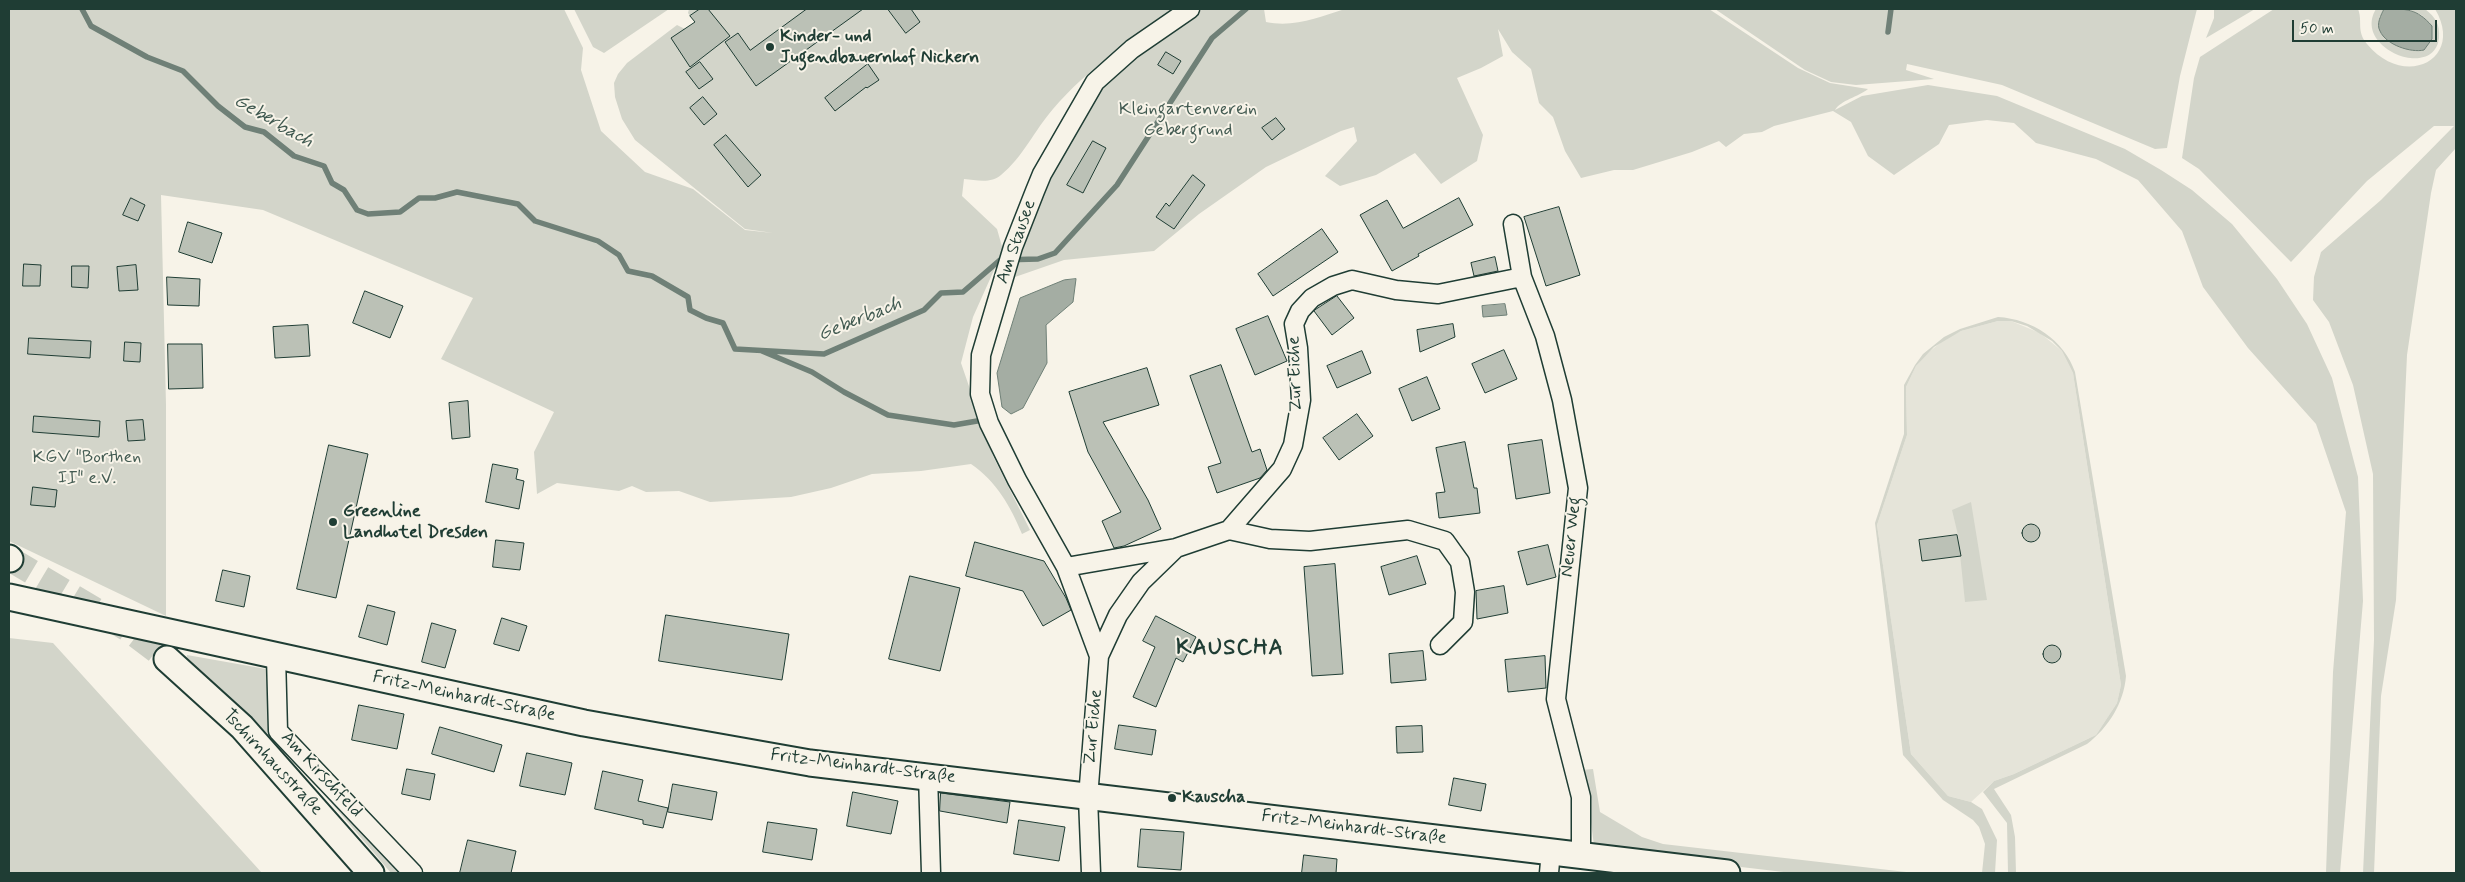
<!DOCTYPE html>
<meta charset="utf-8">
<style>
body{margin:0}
#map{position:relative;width:2465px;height:882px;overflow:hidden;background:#f7f3e8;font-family:Mynerve,sans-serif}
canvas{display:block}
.frame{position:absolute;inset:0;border:10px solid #1f3d34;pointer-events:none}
.scale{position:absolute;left:2292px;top:20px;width:145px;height:22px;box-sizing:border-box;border:2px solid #1f3d34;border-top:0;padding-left:6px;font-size:15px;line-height:18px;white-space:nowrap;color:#1f3d34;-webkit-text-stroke:4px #f7f3e8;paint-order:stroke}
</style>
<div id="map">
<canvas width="2465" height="882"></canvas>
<div class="frame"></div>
<div class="scale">50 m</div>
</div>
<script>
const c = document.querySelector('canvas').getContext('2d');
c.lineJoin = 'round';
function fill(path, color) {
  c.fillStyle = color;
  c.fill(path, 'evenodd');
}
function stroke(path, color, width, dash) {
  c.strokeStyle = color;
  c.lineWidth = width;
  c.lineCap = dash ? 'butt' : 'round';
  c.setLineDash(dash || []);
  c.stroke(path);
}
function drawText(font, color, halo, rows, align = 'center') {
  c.font = font + ' Mynerve,sans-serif';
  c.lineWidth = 4;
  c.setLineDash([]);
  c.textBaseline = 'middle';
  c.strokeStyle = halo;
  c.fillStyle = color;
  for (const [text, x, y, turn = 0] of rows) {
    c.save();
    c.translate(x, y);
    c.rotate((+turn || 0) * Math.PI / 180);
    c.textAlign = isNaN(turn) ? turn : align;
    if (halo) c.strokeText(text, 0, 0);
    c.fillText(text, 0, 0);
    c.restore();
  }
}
fill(new Path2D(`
 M1998,321H2011L2040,333L2062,351L2073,373L2121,685L2117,703L2096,735L2014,774L1994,781L1971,802L1948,796L1911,754L1877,525L1907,435L1906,387L1916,366L1924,356L1945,339L1961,331Z`), '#e5e4d9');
fill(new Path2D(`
 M9,9H564L583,48L581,70L601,131L645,172L693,189L745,230L773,233L745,229L635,140L622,119L615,97L614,83L618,74L627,63L677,25L707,40L688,13L689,9H1177C1133,39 1088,68 1053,109C1034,131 1023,157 1001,175C991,184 976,180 964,179L962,196L997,229L1003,250L973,317L961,363L993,456L1030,530L1022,534C1011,507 996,481 971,464L921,471L872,474L831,488L791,497L710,502L679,491L646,492L632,486L619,491L557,483L537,494L534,452L554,412L441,359L473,298L263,210L161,195L166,405V616L9,541Z
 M574,9H669L604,53L593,47Z
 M1203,9H1264L1266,22C1294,28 1319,17 1345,9H1709L1798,68L1830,83L1868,89C1858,97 1841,100 1835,110L1862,96L1928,85L1997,96L2125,149L2161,170L2192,190L2232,224L2277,279L2307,324L2332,378L2358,477L2363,601L2340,873H2326L2333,672L2346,512L2316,424L2248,348L2203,287L2182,231L2138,180L2096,159L2036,143L2014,123L1987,120L1949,125L1939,144L1894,175L1868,156L1851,122L1833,111L1774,126L1762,132L1744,134L1726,147L1719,141L1692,152L1633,170H1614L1581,178L1565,151L1553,117L1539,103L1531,69L1512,52L1498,29L1503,56L1481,68L1457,78L1483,135L1477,161L1441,184L1415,153L1376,175L1340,186L1325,176L1357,141L1354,127L1341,131L1266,167L1199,214L1154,251L1064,260L1015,277L1031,224L1063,152L1102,84L1136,55Z
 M1715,9H2197L2180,76L2167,148L2155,149L2002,85L1907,64L1906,70L1934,79L1856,85L1831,82L1805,70Z
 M2214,9H2255L2206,38L2214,18Z
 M2274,9H2358C2363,21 2356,31 2367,44C2405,90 2465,59 2435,9H2456V148L2436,170L2431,193L2407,355L2396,600L2381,696L2374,873H2363L2374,640L2373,474L2353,385L2329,322L2313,300L2314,277L2321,252L2381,200L2454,126H2434L2367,181L2291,262L2199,169L2182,158L2194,78L2200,57Z
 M2376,9H2384L2379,18L2423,16L2409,9H2425C2436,18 2440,24 2439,38C2434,81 2352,48 2376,9Z
 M1998,317C2032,319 2064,340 2075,372L2126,676C2124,703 2108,728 2087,744L1994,789L2011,815L2015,837L2016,873H2008L2007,823L1983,792L1994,781L2014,774L2096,735L2117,703L2121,685L2073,373L2062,351L2052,341L2027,326L2011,321H1998L1961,331L1934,347L1916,366L1906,387L1907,435L1877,525L1911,754L1948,796L1971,802L1982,809L1997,840L1995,873H1982L1985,844L1979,827L1973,820L1943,800L1903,755L1875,523L1904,434V385L1915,365L1923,354L1944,337L1960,329Z
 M1971,502L1987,600L1965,602L1958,535L1952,510Z
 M9,638L53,643L262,873H9Z
 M187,655L266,669L269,715L279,738L403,873H391L305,772L245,711L186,660Z
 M1593,769L1600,812L1642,837L1663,844L1915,873H1792L1605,851L1594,846L1587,790L1581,770Z`), '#d3d5ca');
const water = new Path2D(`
 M2384,9C2407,9 2416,8 2432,26V39L2424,50C2411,53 2386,45 2380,31C2376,24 2381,15 2384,9Z
 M1076,279L1073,302L1046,325L1047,363L1023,408L1011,414L1002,407L997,373L1020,298L1064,280Z
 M1505,304L1507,315L1483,317L1482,306Z`);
fill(water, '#a4ada3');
stroke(water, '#6f8077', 1);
stroke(new Path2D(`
 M82,9L91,26L147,57L183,71L218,106L245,127L264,132L294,156L324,166L332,183L344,190L357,210L368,214L400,212L419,198H435L457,192L518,204L535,221L598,241L619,255L628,271L652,276L688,297L690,310L706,318L723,323L735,349L824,354L924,310L941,293L963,292L1000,260L1038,259L1055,253L1117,185L1212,38L1246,9
 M1888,32L1891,9
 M762,351L812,372L844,392L888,415L954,425L983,420`), '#6f8077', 5.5);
const building = new Path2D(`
 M700,9H708L730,36L690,67L671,38L695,22L690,16Z
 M807,9H863L756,86L725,42L738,33L750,50Z
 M888,9H911L920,22L906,33Z
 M1166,52L1181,61L1173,74L1158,65Z
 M700,62L713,79L699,89L686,72Z
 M868,64L879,80L867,88L866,87L835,111L825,98Z
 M703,97L717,114L704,125L690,108Z
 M1276,118L1285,129L1272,140L1262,128Z
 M726,135L761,175L748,187L714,145Z
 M1093,141L1106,148L1083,193L1067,185Z
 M1193,175L1205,185L1174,229L1156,217L1166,203L1169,206Z
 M131,198L145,205L138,221L123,215Z
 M1459,198L1473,225L1418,254L1419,256L1392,271L1360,215L1387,200L1403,228Z
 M1559,207L1580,275L1546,286L1524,217Z
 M188,222L222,233L212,263L179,252Z
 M1322,229L1338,252L1273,296L1258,274Z
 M1495,257L1498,271L1474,276L1471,263Z
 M24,264L41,265L40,286H23Z
 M136,265L138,290L119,291L117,267Z
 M72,266H89L88,288L72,287Z
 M167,277L200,279L199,306L168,305Z
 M365,291L403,306L390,338L353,323Z
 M1337,296L1354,318L1332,335L1314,311Z
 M1268,316L1287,361L1255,375L1236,329Z
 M1453,324L1455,337L1420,352L1417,330Z
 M308,325L310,356L275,358L273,327Z
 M29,338L91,341L90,358L28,354Z
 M125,342L141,343L140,362L124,361Z
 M168,344H202L203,388L169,389Z
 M1504,350L1517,379L1485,393L1472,364Z
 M1362,351L1371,373L1337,388L1327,366Z
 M1221,365L1252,452L1260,449L1267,470L1260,478L1217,493L1208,467L1221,463L1190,376Z
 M1147,368L1159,405L1103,422L1148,500L1161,529L1124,546L1114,548L1102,521L1121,512L1088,452L1069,392Z
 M1427,377L1440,409L1412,421L1399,389Z
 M468,401L470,437L452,439L449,403Z
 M1357,414L1373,436L1339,460L1323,438Z
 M34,416L100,421L99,437L33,432Z
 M143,420L145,440L128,441L126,421Z
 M1542,440L1550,493L1516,499L1508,445Z
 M1465,442L1474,488H1477L1480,513L1439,518L1436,493L1445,492L1436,448Z
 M329,445L368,454L336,598L297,589Z
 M493,464L518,469L516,479L524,481L519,509L486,502Z
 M33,487L57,490L55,507L31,505Z
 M2022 533a9 9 0 1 1 18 0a9 9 0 1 1-18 0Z
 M1957,535L1961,556L1922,561L1919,540Z
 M496,540L524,543L520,570L493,567Z
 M975,542L1044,561L1066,598L1071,610L1043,626L1023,591L966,576Z
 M1548,545L1556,577L1527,585L1518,552Z
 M1417,556L1426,584L1389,595L1381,567Z
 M1335,564L1343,674L1312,676L1304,567Z
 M223,570L250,576L244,607L216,601Z
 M910,576L960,588L940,671L889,659Z
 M1504,586L1508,613L1477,619L1476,591Z
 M368,605L395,612L387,645L359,637Z
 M666,615L789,634L782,680L659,661Z
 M1156,616L1196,637L1183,662L1176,658L1156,707L1133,697L1155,647L1143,641Z
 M502,618L527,626L519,651L494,644Z
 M432,623L456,630L445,668L422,662Z
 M2043 654a9 9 0 1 1 18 0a9 9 0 1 1-18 0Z
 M1423,651L1426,680L1391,683L1389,654Z
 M1545,656L1546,688L1508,692L1505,660Z
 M359,705L404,714L397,749L352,740Z
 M1119,725L1156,730L1152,755L1115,749Z
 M1422,726L1423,752L1397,753L1396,727Z
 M440,727L502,745L494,772L432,754Z
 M527,753L572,763L565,795L520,786Z
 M407,769L435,774L430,800L402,794Z
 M603,771L643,780L638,801L668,808L663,828L643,824V820L595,809Z
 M1454,778L1486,784L1481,811L1449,805Z
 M673,784L717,792L712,820L668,812Z
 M853,792L898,801L891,834L847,826Z
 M941,793L1010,802L1007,823L940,811Z
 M1019,820L1065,827L1059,861L1014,854Z
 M768,822L817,829L812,860L763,852Z
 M1141,829L1184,832L1181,870L1138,867Z
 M468,840L516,851L511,873H460Z
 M1304,855L1337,859L1336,873H1302Z`);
fill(building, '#bbc1b6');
stroke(building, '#1f3d34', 1);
stroke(new Path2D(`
 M10,559L129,630L167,659`), '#cccfc4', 25, [25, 12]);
const street = new Path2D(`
 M1513,224L1522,277L1545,336L1562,400L1578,488L1556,699L1581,797V855
 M1229,530L1282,469L1293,445L1301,400L1298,348L1294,324L1300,311L1312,298L1333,286L1352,280L1396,290L1438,294L1522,277
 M1066,567L1176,548L1229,530L1270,539L1310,541L1408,530L1445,541L1460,562L1465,592L1463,622L1440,645
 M276,656L278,731L413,873
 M1099,656L1118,615L1141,582L1176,548
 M928,775L931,873
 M1091,873L1088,798L1099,656L1066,567L1017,480L989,423L980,394L981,355L1013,247L1035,191L1042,174L1095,82L1132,49L1190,9
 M1549,873L1551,851`);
const secondary = new Path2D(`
 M9,558L10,559
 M9,597L584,723L810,763L1727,873
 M167,659L242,727L371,873`);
stroke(street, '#1f3d34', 21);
stroke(secondary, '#1f3d34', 29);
stroke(street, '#f7f3e8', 18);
stroke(secondary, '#f7f3e8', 25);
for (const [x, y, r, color] of [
 [770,47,5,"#1f3d34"],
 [333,522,5,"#1f3d34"],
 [1172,798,5,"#1f3d34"]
]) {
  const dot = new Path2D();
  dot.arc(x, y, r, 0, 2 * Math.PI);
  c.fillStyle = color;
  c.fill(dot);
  stroke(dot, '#f7f3e8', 2);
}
drawText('bold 18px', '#1f3d34', '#f7f3e8', [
 ["Kinder- und",780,37],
 ["Jugendbauernhof Nickern",780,58],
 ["Greenline",343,512],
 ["Landhotel Dresden",343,533],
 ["Kauscha",1182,798]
], 'left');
drawText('18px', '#435b52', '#f7f3e8', [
 ["Kleingartenverein",1188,110],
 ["Gebergrund",1188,131],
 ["KGV \"Borthen",87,458],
 ["II\" e.V.",87,479]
]);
drawText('18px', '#1f3d34', '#f7f3e8', [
 ["Am Stausee",1017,242,-71],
 ["Zur Eiche",1296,374,-92],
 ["Neuer Weg",1572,537,-84],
 ["Fritz-Meinhardt-Straße",464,697,12],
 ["Zur Eiche",1094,727,-85],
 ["Tschirnhausstraße",272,763,47],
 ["Fritz-Meinhardt-Straße",863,767,7],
 ["Am Kirschfeld",321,775,47],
 ["Fritz-Meinhardt-Straße",1354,828,7]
]);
drawText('italic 19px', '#405950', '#f7f3e8', [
 ["Geberbach",273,122,30],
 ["Geberbach",860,320,-22]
]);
c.letterSpacing = '1px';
drawText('bold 22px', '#1f3d34', '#f7f3e8', [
 ["KAUSCHA",1230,649]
]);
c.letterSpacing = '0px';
</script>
